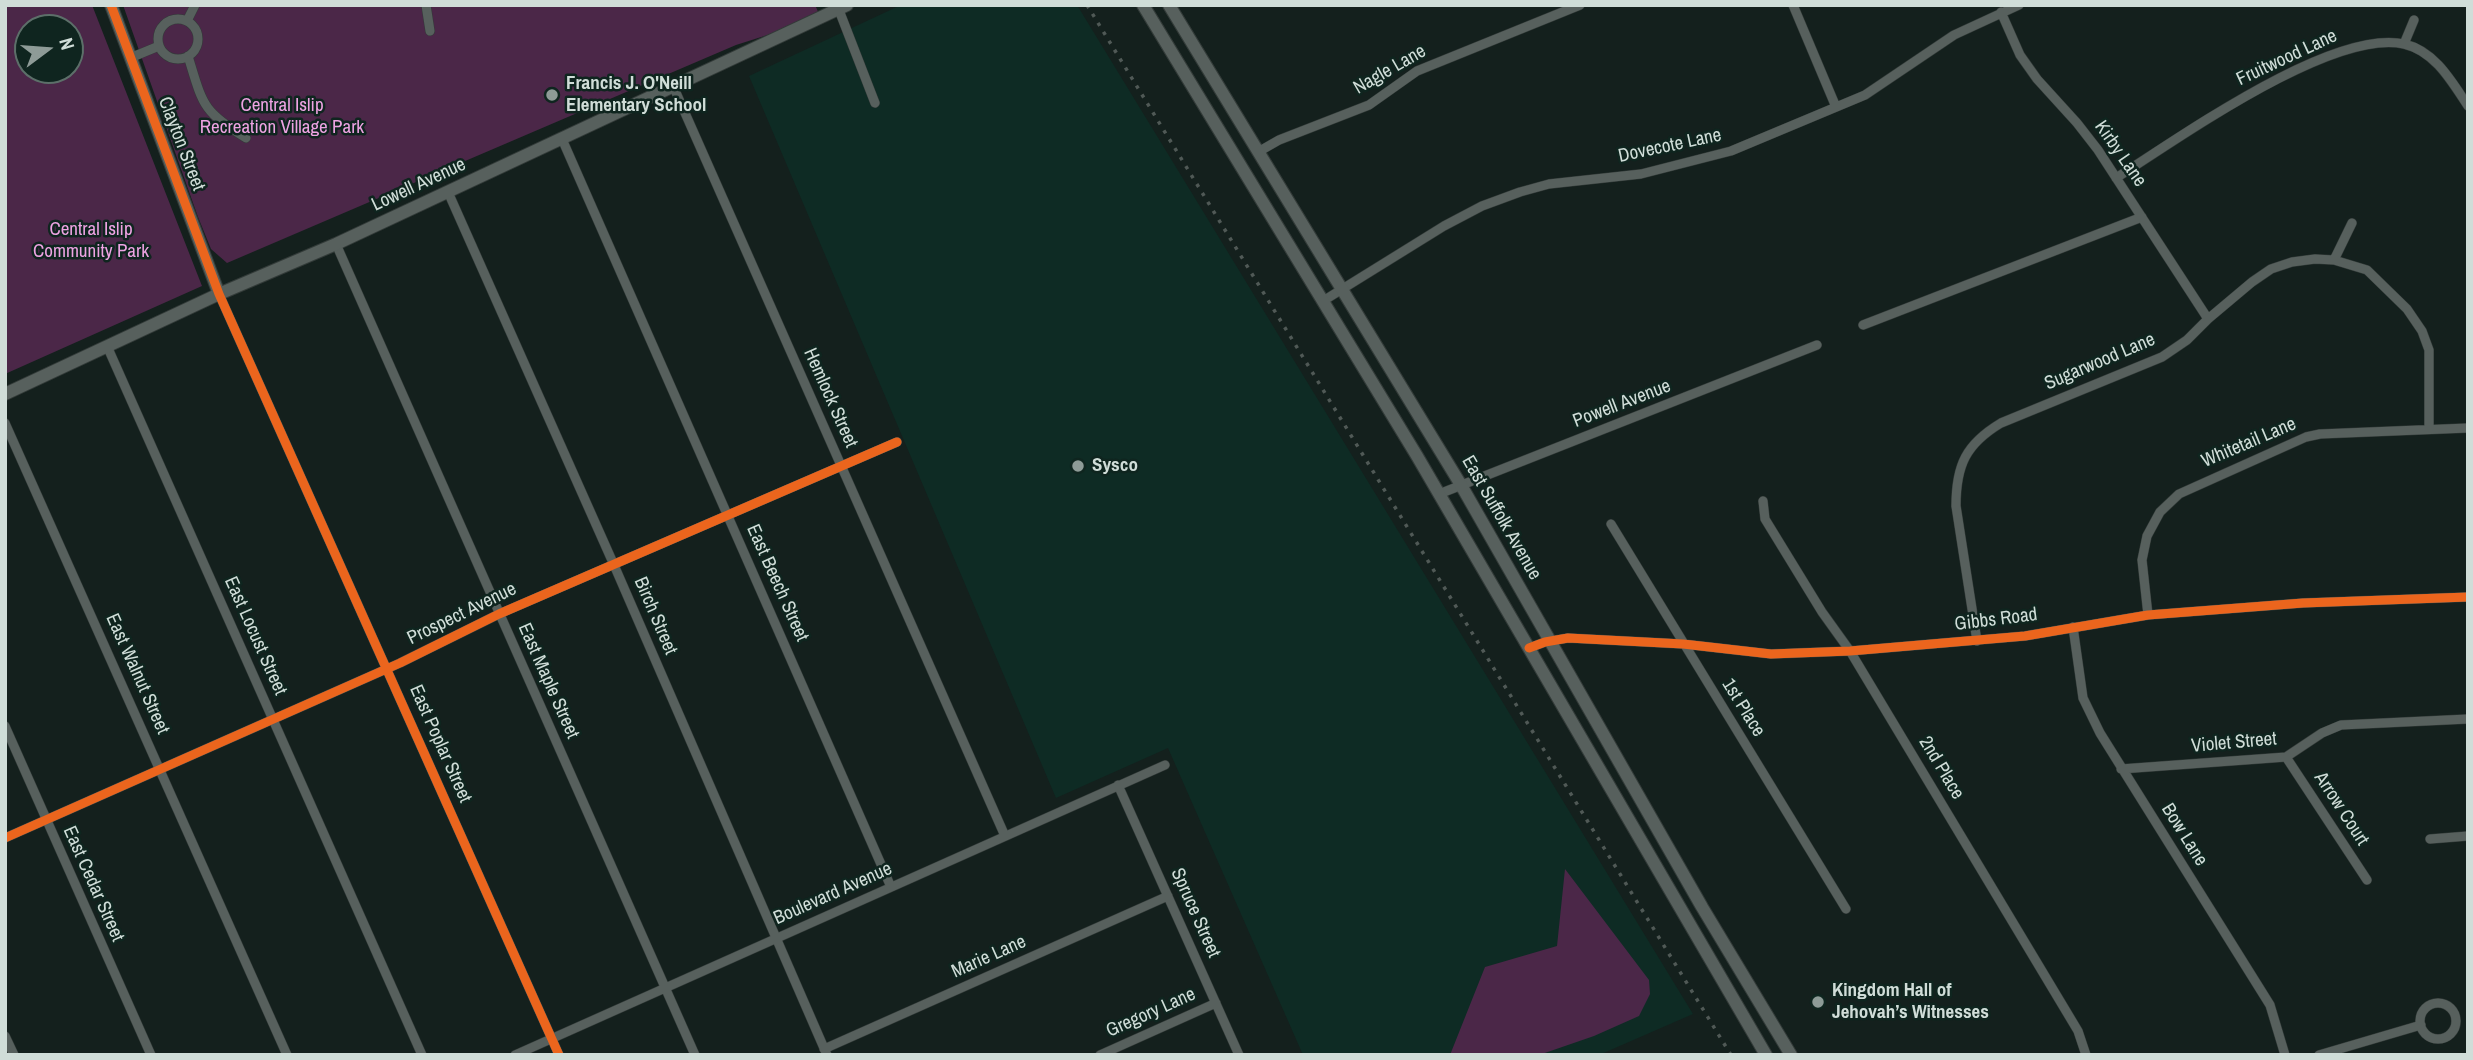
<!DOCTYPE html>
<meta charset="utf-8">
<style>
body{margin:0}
#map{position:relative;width:2473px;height:1060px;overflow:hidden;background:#14201d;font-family:"Archivo Narrow",sans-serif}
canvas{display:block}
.frame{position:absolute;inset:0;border:7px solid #d0ddd8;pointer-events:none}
.north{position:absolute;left:14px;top:14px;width:70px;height:70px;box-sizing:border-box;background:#0f251f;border:2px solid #5c6f69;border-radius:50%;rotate:74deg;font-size:19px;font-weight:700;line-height:28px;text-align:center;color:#d0ddd8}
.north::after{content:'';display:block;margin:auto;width:24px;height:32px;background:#8e9b97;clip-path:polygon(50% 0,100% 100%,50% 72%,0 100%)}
</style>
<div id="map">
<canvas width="2473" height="1060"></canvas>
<div class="frame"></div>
<div class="north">N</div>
</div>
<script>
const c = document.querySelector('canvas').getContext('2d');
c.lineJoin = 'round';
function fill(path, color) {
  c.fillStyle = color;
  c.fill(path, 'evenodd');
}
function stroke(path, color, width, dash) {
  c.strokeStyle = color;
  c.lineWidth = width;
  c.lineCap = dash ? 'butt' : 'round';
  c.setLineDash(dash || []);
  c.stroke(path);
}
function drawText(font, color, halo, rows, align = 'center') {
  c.font = font + ' "Archivo Narrow",sans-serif';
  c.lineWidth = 5;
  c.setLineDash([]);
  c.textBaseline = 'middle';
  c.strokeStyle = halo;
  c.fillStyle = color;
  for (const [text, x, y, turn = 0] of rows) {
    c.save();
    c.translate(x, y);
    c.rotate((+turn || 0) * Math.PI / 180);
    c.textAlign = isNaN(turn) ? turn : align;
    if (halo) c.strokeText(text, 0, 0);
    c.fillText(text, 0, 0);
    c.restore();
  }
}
fill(new Path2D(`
 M901,5H1077L1693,1014L1599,1055H1303L1168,748L1056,798L749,76Z`), '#0e2b24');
fill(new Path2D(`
 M5,5H92L202,286L5,374ZM28,28H70V70H28Z
 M123,5H815L821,18L736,45L227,263L211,249L198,217Z
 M1565,869L1649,980L1650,994L1639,1016L1594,1036L1539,1055H1450L1485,967L1557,946Z`), '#4b2748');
const street = new Path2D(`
 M426,5L430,31
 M837,5L875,103
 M1793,5L1836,107
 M2001,12L2020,55L2037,79L2077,123L2098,150L2208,319
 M158 39a20 20 0 1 1 40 0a20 20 0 1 1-40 0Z
 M187,21L195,5
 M2404,44L2414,20
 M188,56C203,105 202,111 246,138
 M130,58L159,46
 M674,88L1005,836
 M562,139L891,887
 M1258,152L1279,140L1369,105L1417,71L1580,5
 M2116,178C2178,139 2332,28 2404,44C2435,51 2452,82 2468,106
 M448,192L614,565L827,1055
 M336,244L695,1055
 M2334,260L2352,223
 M219,294L559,1055
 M1323,301L1444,226L1482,206L1520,192L1549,184L1641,174L1731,151L1865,95L1954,35L2019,5
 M1863,325L2142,217
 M107,346L422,1055
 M5,423L287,1055
 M1439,494L1817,345
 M1763,501L1765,519L1822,612L1850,651L2078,1031L2086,1055
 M1611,524L1846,909
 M2148,615L2142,560L2147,536L2160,512L2179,494L2306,437L2320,434L2468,428
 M2073,627L2083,698L2100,733L2270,1005L2285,1055
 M1977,641L1956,506C1956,465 1966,444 2001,423L2162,357L2187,340L2208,319L2252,282L2271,269L2292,262L2315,259L2334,260L2367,270L2407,309L2422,331L2429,350V428
 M1529,648L1545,642L1568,638L1683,644L1771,654L1850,651L2025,636L2148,615L2303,603L2468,597
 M5,726L151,1055
 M2286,757L2367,880
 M2121,769L2286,757L2322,733L2341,725L2468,719
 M1118,785L1239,1055
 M5,838L400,663L499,614L897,442
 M2430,839L2468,836
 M2420 1021a18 18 0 1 1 36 0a18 18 0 1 1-36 0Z
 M5,1036L14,1055
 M824,1049L1168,896
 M515,1055L1165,765
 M1100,1055L1216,1003
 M2319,1055L2421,1025`);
const secondary = new Path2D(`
 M111,5L219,294
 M1143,5L1417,456L1766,1055
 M1169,5L1461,485L1702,907L1791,1055
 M5,394L219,294L336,244L847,5`);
stroke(street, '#333b39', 10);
stroke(secondary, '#333b39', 14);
stroke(street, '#57605d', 9);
stroke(secondary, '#57605d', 12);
stroke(new Path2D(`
 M1087,5L1731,1055`), '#505956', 3.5, [3.5, 7]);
stroke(new Path2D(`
 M111,5L219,294L559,1055
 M1529,648L1545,642L1568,638L1683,644L1771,654L1850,651L2025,636L2148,615L2303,603L2468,597
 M5,838L400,663L499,614L897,442`), '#eb651d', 9);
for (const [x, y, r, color] of [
 [552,95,7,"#8e9b97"],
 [1078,466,7,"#8e9b97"],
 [1818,1002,7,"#8e9b97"]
]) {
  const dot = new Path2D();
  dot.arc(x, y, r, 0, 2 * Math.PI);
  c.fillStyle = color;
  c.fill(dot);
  stroke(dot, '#0f251f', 2.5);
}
drawText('19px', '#d0ddd8', '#0f251f', [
 ["Fruitwood Lane",2287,58,-25],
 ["Nagle Lane",1390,70,-30],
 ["Clayton Street",181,144,69],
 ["Dovecote Lane",1670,146,-12],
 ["Kirby Lane",2120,154,55],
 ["Lowell Avenue",419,185,-25],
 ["Sugarwood Lane",2100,362,-23],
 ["Hemlock Street",830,398,66],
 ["Powell Avenue",1622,404,-21],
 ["Whitetail Lane",2249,443,-23],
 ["East Suffolk Avenue",1501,518,60],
 ["East Beech Street",777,583,66],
 ["Prospect Avenue",462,614,-26],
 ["Birch Street",655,616,67],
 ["Gibbs Road",1996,620,-7],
 ["East Locust Street",255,636,66],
 ["East Walnut Street",137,674,66],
 ["East Maple Street",548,681,66],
 ["1st Place",1743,708,58],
 ["Violet Street",2234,743,-5],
 ["East Poplar Street",440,744,66],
 ["2nd Place",1941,768,59],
 ["Arrow Court",2341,809,57],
 ["Bow Lane",2184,835,58],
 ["East Cedar Street",93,884,66],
 ["Boulevard Avenue",833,894,-24],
 ["Spruce Street",1195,913,66],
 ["Marie Lane",989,957,-24],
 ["Gregory Lane",1151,1013,-24]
]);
drawText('bold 19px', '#d0ddd8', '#0f251f', [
 ["Francis J. O'Neill",566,84],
 ["Elementary School",566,106],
 ["Sysco",1092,466],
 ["Kingdom Hall of",1832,991],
 ["Jehovah’s Witnesses",1832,1013]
], 'left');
drawText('19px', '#eea3e3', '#0f251f', [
 ["Central Islip",282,106],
 ["Recreation Village Park",282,128],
 ["Central Islip",91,230],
 ["Community Park",91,252]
]);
</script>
